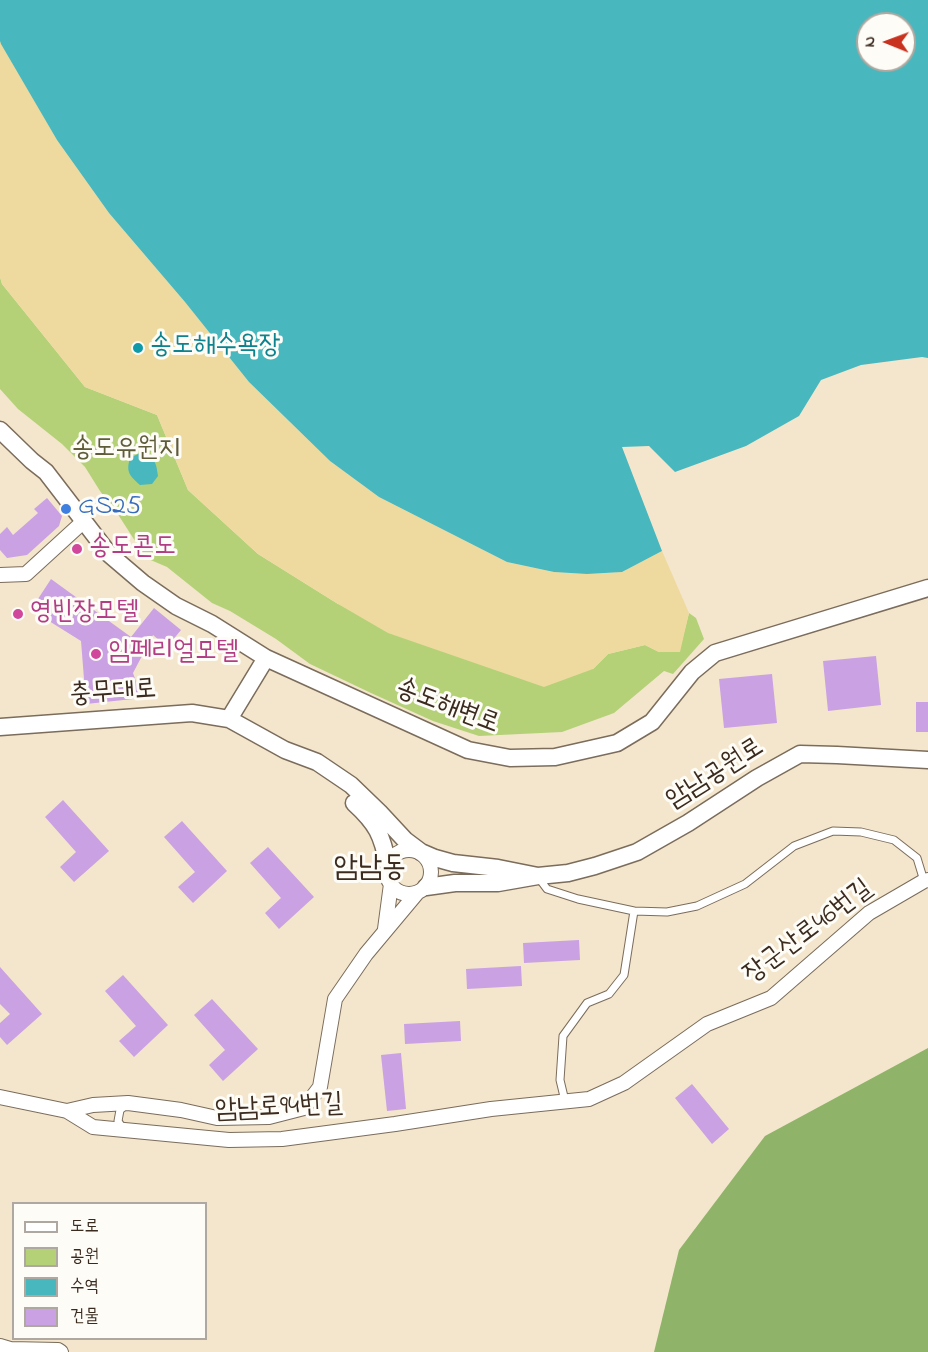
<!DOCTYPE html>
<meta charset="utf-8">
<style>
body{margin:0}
#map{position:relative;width:928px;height:1352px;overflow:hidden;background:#f3e6cc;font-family:"Indie Flower","Poor Story",sans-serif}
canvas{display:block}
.legend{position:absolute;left:12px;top:1202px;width:195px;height:138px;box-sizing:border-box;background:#fdfcf7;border:2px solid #afa8a0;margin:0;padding:8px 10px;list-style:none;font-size:18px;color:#3b2a1e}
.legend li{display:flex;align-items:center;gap:12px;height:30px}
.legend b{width:30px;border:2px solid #afa8a0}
.north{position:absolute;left:856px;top:12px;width:60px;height:60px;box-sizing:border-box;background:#fdfcf7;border:2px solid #afa8a0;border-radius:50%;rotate:271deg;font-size:16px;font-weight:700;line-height:24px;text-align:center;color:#3b2a1e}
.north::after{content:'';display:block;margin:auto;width:21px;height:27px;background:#c8321e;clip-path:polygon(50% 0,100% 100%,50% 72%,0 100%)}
</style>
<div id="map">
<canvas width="928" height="1352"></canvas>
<ul class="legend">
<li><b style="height:8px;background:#fff"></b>도로</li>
<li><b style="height:16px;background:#b4d177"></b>공원</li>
<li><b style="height:16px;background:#48b7be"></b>수역</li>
<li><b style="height:16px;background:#caa1e2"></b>건물</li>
</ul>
<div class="north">N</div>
</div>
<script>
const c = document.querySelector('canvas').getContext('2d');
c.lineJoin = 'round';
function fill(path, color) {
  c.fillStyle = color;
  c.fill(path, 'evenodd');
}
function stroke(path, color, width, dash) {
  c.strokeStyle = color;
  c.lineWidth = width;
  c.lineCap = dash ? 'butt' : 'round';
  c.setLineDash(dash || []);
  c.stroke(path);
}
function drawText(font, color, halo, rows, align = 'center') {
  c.font = font + ' "Indie Flower","Poor Story",sans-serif';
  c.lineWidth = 6;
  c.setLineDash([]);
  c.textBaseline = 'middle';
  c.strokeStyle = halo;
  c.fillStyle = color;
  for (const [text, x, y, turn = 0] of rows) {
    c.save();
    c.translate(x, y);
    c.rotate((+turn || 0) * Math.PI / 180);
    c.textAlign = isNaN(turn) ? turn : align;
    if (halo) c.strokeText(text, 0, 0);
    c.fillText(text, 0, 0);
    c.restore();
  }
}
fill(new Path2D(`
 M0,277L2,284L85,387L157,415L188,490L258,554L338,604L593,669L608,654L645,645L659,652H679L689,613L696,618L704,639L673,674L664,671L614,713L562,732L479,736L433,721L371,693L310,664L276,639L230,611L212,603L167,567L146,558L119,516L100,491L85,467L62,444L18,409L0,389Z`), '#b4d177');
fill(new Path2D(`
 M928,1048V1352H654L679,1250L765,1136Z`), '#8fb368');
fill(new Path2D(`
 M0,41L57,140L109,213L185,302L249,382L330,461L379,497L507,562L554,572L587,574L622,572L662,551L689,613L680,652H659L645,645L608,654L593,669L544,687L388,633L338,604L258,554L188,490L157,415L85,387L2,284L0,277Z`), '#eeda9e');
fill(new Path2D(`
 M0,0H928V358L922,357L861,365L821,380L799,416L746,446L675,472L649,446L622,447L662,551L622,572L587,574L554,572L507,562L379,497L330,461L249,382L185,302L109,213L57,140L1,44L0,41ZM868,24H904V60H868Z
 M140,453C155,458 156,461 158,476L152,484L140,485C129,475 126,472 130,458Z`), '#48b7be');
fill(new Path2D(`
 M47,498L62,516L59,526L27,555L7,558L0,550V534L7,527L13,535L38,513L34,509Z
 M51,579L131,637L154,608L181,630L167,647L153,635L133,673L142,698L86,704L81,641L41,616L46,608L36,602Z
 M876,656L881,705L828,711L823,661Z
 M772,674L777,723L724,728L719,679Z
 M916,702H928V732H916Z
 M63,800L109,851L74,882L60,867L76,852L45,817Z
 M182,821L227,871L193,903L178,887L195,872L164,837Z
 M268,847L314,897L279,929L265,913L281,898L250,863Z
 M579,940L580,960L524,963L523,943Z
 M521,966L522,986L467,989L466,969Z
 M0,967L42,1014L7,1045L0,1037V1023L10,1014L0,1004Z
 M123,975L168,1025L134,1057L119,1041L136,1026L105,991Z
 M212,999L258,1049L223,1081L209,1065L225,1050L194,1015Z
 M460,1021L461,1041L405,1044L404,1024Z
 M401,1053L406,1109L387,1111L381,1055Z
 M692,1084L729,1129L712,1144L675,1098Z`), '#caa1e2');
const service = new Path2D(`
 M538,877L547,889L578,899L634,911L624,975L609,994L587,1003L563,1036L560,1080L565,1101
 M634,911L667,912L697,906L745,884L794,846L833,831L861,832L894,840L917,858L924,881
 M123,1129L118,1121L120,1110L126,1105`);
const minor = new Path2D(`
 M0,575L26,574L84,521
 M387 872a22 22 0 1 1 44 0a22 22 0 1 1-44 0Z
 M385,929L391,884
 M0,1097L67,1111L93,1127L229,1140L282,1139L395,1124L491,1109L589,1099L624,1083L707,1024L771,998L869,913L924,881L928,880
 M67,1111L93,1105L128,1103L181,1110L217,1118L269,1117L304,1108L320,1087L335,999L366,954L417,893
 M0,1346L10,1349L58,1350L61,1352`);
const tertiary = new Path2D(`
 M0,430L32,461L46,472L109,554L143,583L176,606L212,624L266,658L468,750L510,758L555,757L617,743L652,722L692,672L715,653L928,588
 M229,719L266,658
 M0,727L192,713L229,719L285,750L317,762L351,785L379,812L405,840L421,852L435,858L453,863L498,868L538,876
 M354,803C377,824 382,835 388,865
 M426,887L455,883H498L538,876L568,873L595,866L637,852L688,823L757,778L800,754L837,755L928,760`);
stroke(service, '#7b6c5b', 9);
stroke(minor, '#7b6c5b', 16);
stroke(tertiary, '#7b6c5b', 19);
stroke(service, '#fff', 7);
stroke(minor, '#fff', 14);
stroke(tertiary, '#fff', 16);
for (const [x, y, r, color] of [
 [138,348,6,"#0f9aa8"],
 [66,509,6,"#3f7fe0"],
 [77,549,6,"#d1479c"],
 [18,614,6,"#d1479c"],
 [96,654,6,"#d1479c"]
]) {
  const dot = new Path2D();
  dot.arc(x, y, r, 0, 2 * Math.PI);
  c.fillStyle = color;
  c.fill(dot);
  stroke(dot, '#fdfcf7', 2);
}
drawText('27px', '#0d838f', '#fdfcf7', [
 ["송도해수욕장",150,348]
], 'left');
drawText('27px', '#5f5c39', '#fdfcf7', [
 ["송도유원지",126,451]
]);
drawText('27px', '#366cbe', '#fdfcf7', [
 ["GS25",78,509]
], 'left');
drawText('27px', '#b23c85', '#fdfcf7', [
 ["송도콘도",89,549],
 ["영빈장모텔",30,614],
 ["임페리얼모텔",108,654]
], 'left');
drawText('27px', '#3b2a1e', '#fdfcf7', [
 ["충무대로",113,694,-4],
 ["송도해변로",447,708,21],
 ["암남공원로",716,775,-32],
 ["장군산로46번길",809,933,-37],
 ["암남로94번길",279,1109,-3]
]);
drawText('30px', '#3b2a1e', '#fdfcf7', [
 ["암남동",370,870]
]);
</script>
